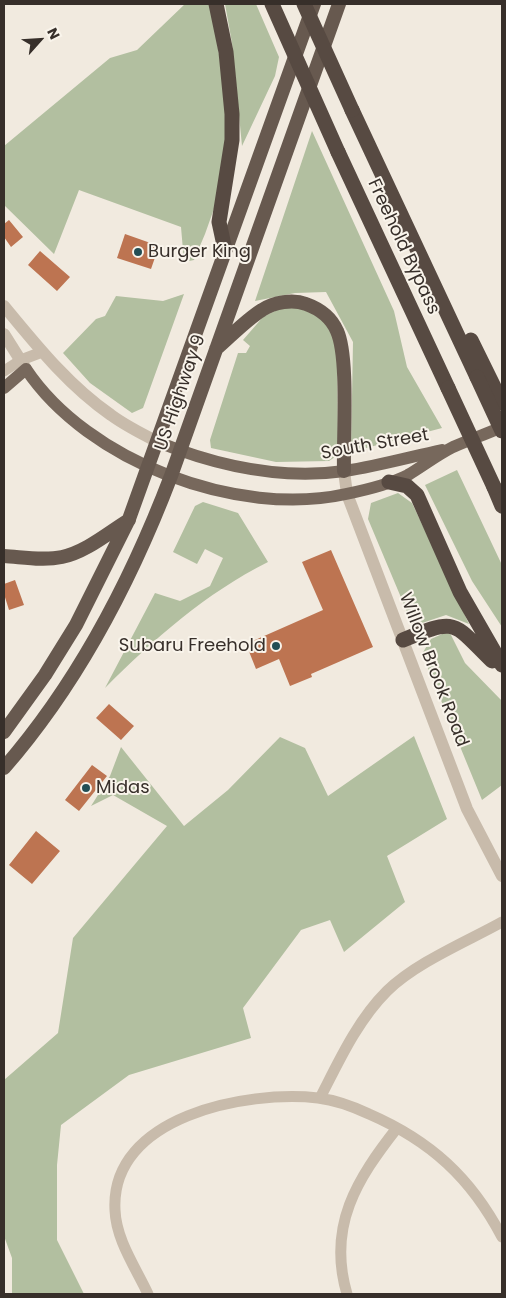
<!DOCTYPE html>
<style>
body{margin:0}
#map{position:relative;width:506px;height:1298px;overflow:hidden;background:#f1eadf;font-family:Poppins,sans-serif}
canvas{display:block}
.frame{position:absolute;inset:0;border:5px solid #372f2a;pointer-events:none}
.north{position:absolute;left:15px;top:15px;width:50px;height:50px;-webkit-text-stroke:4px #f9f4eb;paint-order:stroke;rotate:64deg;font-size:14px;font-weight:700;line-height:20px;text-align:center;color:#372f2a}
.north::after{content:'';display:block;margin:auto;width:18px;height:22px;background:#372f2a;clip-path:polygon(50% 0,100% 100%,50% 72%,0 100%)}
</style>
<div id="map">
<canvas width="506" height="1298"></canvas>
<div class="frame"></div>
<div class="north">N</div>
</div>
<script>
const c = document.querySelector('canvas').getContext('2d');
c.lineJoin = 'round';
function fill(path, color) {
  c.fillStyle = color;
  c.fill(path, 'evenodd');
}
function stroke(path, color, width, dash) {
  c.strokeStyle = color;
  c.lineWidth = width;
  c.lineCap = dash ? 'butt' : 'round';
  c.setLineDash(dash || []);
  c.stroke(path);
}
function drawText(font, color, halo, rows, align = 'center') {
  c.font = font + ' Poppins,sans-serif';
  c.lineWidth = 4;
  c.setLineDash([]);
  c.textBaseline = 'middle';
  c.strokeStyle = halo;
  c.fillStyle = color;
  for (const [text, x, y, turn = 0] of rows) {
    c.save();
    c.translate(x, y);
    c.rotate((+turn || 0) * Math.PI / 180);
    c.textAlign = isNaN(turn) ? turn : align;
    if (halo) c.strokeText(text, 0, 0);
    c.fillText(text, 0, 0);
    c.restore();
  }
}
fill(new Path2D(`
 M185,4H211L228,111L221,189L205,234L194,260L184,262L181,227L79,190L54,254L4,205V146L110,58L137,50Z
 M225,4H256L279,57L275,76L242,146L232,43Z
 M312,131L394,311L407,367L442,428L351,452L353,342L326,292L295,293L255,301Z
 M184,294L143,408L132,413L90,383L63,353L96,319L105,316L116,296L163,301Z
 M285,306C314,310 327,315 337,345L338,447L335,457L329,461L276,462L211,448L210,440L238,353H246L250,346L243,340L263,317Z
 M457,470L502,565V627L472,581L425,485Z
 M398,493L412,503L469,624L446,615L413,626L368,519L371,503Z
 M203,502L238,513L268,562C206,593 154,639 105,688L155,593L180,601L210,586L223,558L205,549L197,564L173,552L195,506Z
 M449,631L465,663L502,701V785L482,800L422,654L431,639Z
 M414,736L447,819L387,856L405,902L344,952L330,920L301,930L243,1008L251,1038L129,1075L61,1125L57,1165V1240L84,1294H12V1258L4,1236V1080L58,1033L73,938L167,826L113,795L91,806L110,776L121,747L184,826L228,790L280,737L305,748L328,796Z`), '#b2bfa0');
fill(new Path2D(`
 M9,220L23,237L11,247L4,237V224Z
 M125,234L159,246L151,269L117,258Z
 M40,251L70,277L57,291L28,265Z
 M331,550L373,647L311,674L312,677L290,686L279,659L256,669L246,644L323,610L302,562Z
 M15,580L24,605L9,610L4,594V584Z
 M109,704L134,726L121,740L96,718Z
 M92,765L107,776L79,811L65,800Z
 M36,831L60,851L32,884L9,865Z`), '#bd7451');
stroke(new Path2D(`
 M4,371L21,360L42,352
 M320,1098C339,1061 357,1021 387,991C417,962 466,942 502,922
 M148,1294C136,1268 116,1240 115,1210C110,1116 247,1090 318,1098C335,1100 354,1107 369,1114C431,1141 471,1178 502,1237
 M347,1294C327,1226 357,1179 397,1128`), '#c8bbab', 11);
stroke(new Path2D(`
 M4,306C37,346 69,386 111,415C126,426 142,434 158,442
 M4,334L26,369
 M344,471L347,494L467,809L502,876`), '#c8bbab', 12);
stroke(new Path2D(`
 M4,388L26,369C88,462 238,518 346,494C366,490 390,484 408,475C423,466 437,455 453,447C469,440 486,434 502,427
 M158,442C217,466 280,480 345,471C377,466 410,457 442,450`), '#77685c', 12);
stroke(new Path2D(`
 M216,349C231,336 246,320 262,310C274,302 293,299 306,304C320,309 331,317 337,331C349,357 343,438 344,471
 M4,556C22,557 43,561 62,557C86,552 108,533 129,520
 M4,732L45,675L76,625L129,519L314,4
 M4,768C78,683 131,581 171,476L339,4`), '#67594f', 14);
stroke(new Path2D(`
 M216,4L226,52L232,114V140L219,222L225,250
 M352,110L477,377
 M338,152L448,388
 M471,340L502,403
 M389,482L407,486L417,495L460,592L502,665
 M494,487L502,506
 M403,640C458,617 452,622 492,661`), '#574a42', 15);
stroke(new Path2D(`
 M272,4L338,152
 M304,4L352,110
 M477,377L502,431
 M448,388L494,487`), '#574a42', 15);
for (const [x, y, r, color] of [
 [138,252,5,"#224e55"],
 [276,646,5,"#224e55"],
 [86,788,5,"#224e55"]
]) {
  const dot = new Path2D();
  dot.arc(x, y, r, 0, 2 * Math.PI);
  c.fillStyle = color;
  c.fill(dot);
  stroke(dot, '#f9f4eb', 2);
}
drawText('18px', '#372f2a', '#f9f4eb', [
 ["Freehold Bypass",403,247,65],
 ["US Highway 9",181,393,-71],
 ["South Street",375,445,-10],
 ["Willow Brook Road",433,670,69]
]);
drawText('18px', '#372f2a', '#f9f4eb', [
 ["Burger King",148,252],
 ["Subaru Freehold",266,646,"right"],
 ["Midas",96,788]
], 'left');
</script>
